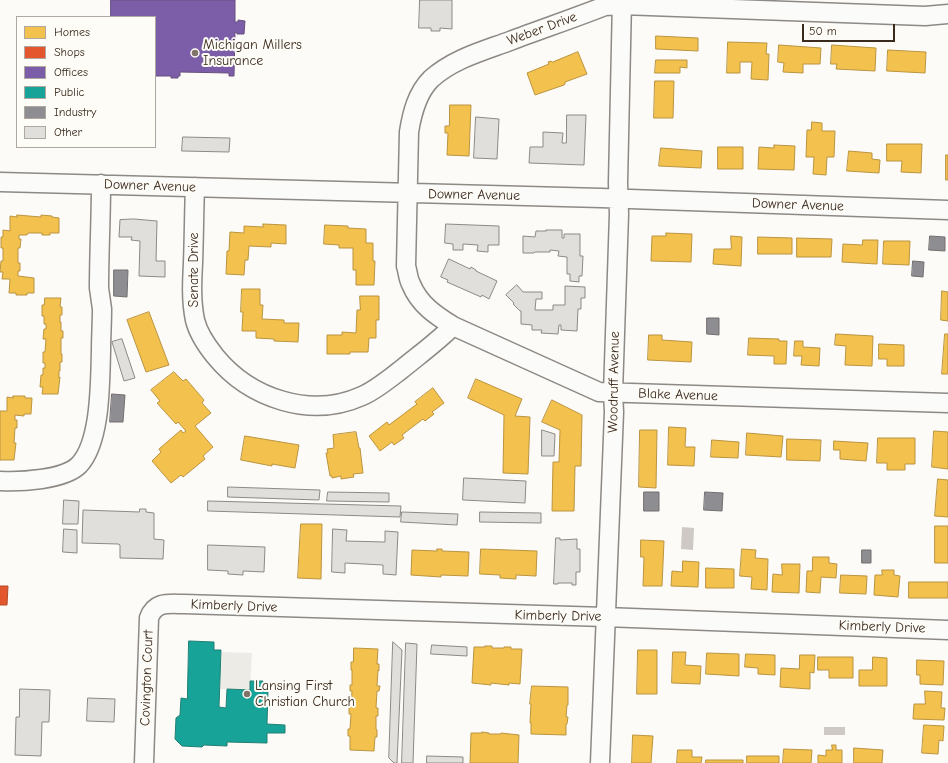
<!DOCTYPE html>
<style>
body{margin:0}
#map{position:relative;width:948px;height:763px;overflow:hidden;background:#fcfbf8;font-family:"Comic Neue",sans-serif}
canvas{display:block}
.legend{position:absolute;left:16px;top:16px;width:140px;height:132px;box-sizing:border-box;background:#fdfcf7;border:1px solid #afa8a0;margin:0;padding:5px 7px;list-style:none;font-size:12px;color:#3b2a1e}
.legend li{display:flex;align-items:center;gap:8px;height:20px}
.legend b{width:20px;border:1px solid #afa8a0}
.scale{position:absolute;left:802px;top:24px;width:93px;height:18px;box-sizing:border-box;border:2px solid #3b2a1e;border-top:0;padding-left:5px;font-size:12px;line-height:14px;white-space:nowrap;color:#3b2a1e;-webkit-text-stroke:3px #fdfcf7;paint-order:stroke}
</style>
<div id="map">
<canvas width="948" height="763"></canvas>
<ul class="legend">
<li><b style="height:11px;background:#f2c14e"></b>Homes</li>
<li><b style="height:11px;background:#e4572e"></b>Shops</li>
<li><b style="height:11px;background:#7b5ea7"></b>Offices</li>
<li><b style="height:11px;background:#17a398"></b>Public</li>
<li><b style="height:11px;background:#8d8d92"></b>Industry</li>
<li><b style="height:11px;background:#e0dfdc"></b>Other</li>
</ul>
<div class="scale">50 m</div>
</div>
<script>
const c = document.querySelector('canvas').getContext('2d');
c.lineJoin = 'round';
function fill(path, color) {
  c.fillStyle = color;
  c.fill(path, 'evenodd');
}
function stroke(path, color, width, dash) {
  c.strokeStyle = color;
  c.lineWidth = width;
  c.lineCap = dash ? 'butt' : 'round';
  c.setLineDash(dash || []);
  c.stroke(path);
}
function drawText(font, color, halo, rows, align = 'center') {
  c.font = font + ' "Comic Neue",sans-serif';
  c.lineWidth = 4;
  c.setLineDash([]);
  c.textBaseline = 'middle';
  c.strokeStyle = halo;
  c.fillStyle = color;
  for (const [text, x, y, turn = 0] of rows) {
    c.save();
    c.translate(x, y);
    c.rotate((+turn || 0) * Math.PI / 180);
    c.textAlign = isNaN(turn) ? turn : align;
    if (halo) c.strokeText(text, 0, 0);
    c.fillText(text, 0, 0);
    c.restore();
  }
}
fill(new Path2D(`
 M222,652L252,653L250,690L220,689Z`), '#edebe6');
fill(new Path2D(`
 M682,527L694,528L693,550L681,549Z
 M824,727H845V735H824Z`), '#cec9c4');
const homes = new Path2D(`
 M656,36L698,38V51L656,49Z
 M728,42L767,43L766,54H769L768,80L751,79L752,62H740V73H727Z
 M779,45L821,48L820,64H803V73L783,72L784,63L778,62Z
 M832,45L876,48L875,71L836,69L837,64H831Z
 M888,50L926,52L925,73L887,71Z
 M578,52L587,74L565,82V84L564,85L535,95L527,73L549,64L548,62L551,61L552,62Z
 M656,60H687V68L680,67V73H655Z
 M655,81H674L673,118H654Z
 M450,105H471L469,156L447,155L448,133H445V126H449Z
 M812,122L822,123V131H835L834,157H827L826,175L813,174L814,157H806L807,130H811Z
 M887,144H922L921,173L901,172L902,161H887Z
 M774,145L795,146L794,170L758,169L759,147L774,148Z
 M718,147H743V169H718Z
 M661,148L702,151L701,168L659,166Z
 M849,151L872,153V159L880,160L879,173L847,171Z
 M946,155H948V180H946Z
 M17,215L41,217V215L52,216V217L59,218V233H50V235H42V233H28L27,235H19V239H21L20,248H18V263H20V271H18V276L34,278V293H27V295H16V293H9L10,279H2L3,272H0L1,261H3V248H1V237H3V230L10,231V216L17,217Z
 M263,224L286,225V244L271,243V247L249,246L248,260H245L244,275L226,274L227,251H229L230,232L244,233V226L263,227Z
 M325,225L348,226V228L366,229V243H373V261H375L374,285H356V270H353V248H339V245L324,244Z
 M666,233L692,234L691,262L651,261L652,236H666Z
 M731,236L742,237L741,266L713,264L714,249H731Z
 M758,237L792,238V254H758Z
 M797,238L832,239L831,257H797Z
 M863,240H878L877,264L842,262L843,244L862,245Z
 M884,241H910L909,265L883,264Z
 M242,289H260V305H263L262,319L284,320V323H299L298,342L274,341V339L256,338V331H242L243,312H241Z
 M942,291L948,292V321L941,320Z
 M360,296H379V320H376V338H369L368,352H350V354H327V335H342V332L356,333L357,310H360Z
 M45,298H61L60,307H62V315H60V322H61V331H63V338H61V354H62V362H60V371H59V378L60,377L58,394H42L43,387H40L41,375H43V368H45V363H43V352H45L46,339H43L44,329H46V324H44V316H42V305H44Z
 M149,312L169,365L146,372L127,320Z
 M836,334L873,336L872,366L845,365L846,346L835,345Z
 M945,334H948V374H942Z
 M649,335H662V340L692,342L691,362L648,360Z
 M749,338L779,339V341H787L786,364H774V356L748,355Z
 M795,341H803V347L820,348L819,366L801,365L802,356H794Z
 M879,344L904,345V366H887V359H879Z
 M174,372L183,381L186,379L204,400L202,403L211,413L195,426L213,447L203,456L205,459L183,477L181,475L171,483L152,461L161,452L159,449L181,430L183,433L186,431L178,422L176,424L157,403L160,401L151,390Z
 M476,379L522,399L515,416L530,417L528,474L503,473L504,415L468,398Z
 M433,388L444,403L432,412L434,414L425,421L423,419L402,435L404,438L394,445L392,442L380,451L369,436L387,422L389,425L417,404L415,402Z
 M13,396H25V398H32L31,414H24V416L15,415V420H17V428H15L14,443H16L14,460H0V411H7V397L13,398Z
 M552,400L582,415L581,466H575L574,511H552L553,462H559L560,430L542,422Z
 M669,427L686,428L685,447H695L694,466L668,465Z
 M640,430H657L656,488L639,487Z
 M934,431L948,432V469L932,467Z
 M356,432L359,448H360L363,473L353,474L354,477L341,479V476L332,478V476H330L326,453H328L327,449L334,448L333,435Z
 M747,433L783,436L781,457L746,455Z
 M245,436L299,445L295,468L272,464V466L241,460Z
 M878,438H915V464H905V470H887V463H877Z
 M787,439L821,440L820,461L787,460Z
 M712,440L739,442L738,458L711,457Z
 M834,441L868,443L866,461L840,459V450H834Z
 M938,479L948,480V517L935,516Z
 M301,524H322L321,579L298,578Z
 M935,526H948V563H935Z
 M641,540L664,541L662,586H643L644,557H641Z
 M437,549H442V551L469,552L468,576L441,575V577L411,575L412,550L437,551Z
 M481,549L537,551L536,576L516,575V579L500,578V575L480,574Z
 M742,549L756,550L755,558L768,559L767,590L751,589L752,577L740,576Z
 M813,557H829V563L837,564L836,578L821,577L820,593L806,592L807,571H812Z
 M683,561L699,562L698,587L671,586L672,571L682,572Z
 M782,564H800L799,593L772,592L773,574L782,575Z
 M706,568L734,569V588H706Z
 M882,570H894V575L900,576L898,597L874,595L875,575H882Z
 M841,575L867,576L866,594L840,593Z
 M909,582H948V598H909Z
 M485,646H492V648H504V647H511V649H522L520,684L509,683V685L491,683V685L472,683L474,647H485Z
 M354,648L378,649L377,664H379V671L378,670L377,686H380L379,691H377L376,708H378V716H376V729L377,730V737H375L374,751L350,750V736H348V729H350L351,714H349V707H351L352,691H350V685H352V670H351V662H353Z
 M638,650H657V694H637Z
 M673,652H686L685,665L701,666L700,684L672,683Z
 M707,653L739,654V676L706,674Z
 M746,654L775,655V675L758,674V668L745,667Z
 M800,655H815L814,673L810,672V689L780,687L781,668L799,669Z
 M818,657H853V678H829V670H818Z
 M873,657L887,658V686H859V670H872Z
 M917,660L944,661L943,685L920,684V675H917Z
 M532,686L568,687V705H567L566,717H568L567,724H566V735L531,734V723H530L531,704H530Z
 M925,691L942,692L941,708H945L944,720L913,719L914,704H925Z
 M924,725L944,726L943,741L939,740L938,754L922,753Z
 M482,732L489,733V734H501V733L519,735L518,763H470L471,733H482Z
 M633,735L653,736L651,763H632Z
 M832,745H836V750H842V763H818V755L826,756V750H832Z
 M854,748L883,750L882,763H854Z
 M784,749L812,750L811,763H783Z
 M678,750H692V757H702L701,763H677Z
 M747,756H779V763H747Z
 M706,760H743V763H706Z`);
fill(homes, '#f2c14e');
stroke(homes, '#bb9440', 1);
const shops = new Path2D(`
 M0,586H8L7,605H0Z`);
fill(shops, '#e4572e');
stroke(shops, '#b14a29', 1);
const offices = new Path2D(`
 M111,0H235V22H238V20L245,21L244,34H237V33L235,32L234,76H229V73L180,72V76H178V78H171V76H155V17H111Z`);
fill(offices, '#7b5ea7');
stroke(offices, '#684e7e', 1);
const public = new Path2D(`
 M189,641L214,642V650H221L219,707L226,708L227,689L250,690V681H263L262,690H268L267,724L285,725V733H267V743L227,742V746L204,745L202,747L182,746L175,739L176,718L180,715L181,698L187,699Z`);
fill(public, '#17a398');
stroke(public, '#227f73', 1);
const industry = new Path2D(`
 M930,236L945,237V251L929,250Z
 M913,261L924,262L923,277L912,276Z
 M114,270H128L127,297L114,296Z
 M707,318H719V335L707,334Z
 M112,394L125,395L123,422H110Z
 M644,492H659V511H644Z
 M705,492L723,493L722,511L704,510Z
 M862,550H871V563H862Z`);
fill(industry, '#8d8d92');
stroke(industry, '#746f6f', 1);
const building = new Path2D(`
 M420,0H452V29L440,28V31H431V28H419Z
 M567,115H586L584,165L529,163L530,147H543V132L563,133L562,143H566Z
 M476,117L499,119L497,159L474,158Z
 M183,137L230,138L229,152L182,151Z
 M134,219L157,221L156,261H165V277L139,276L140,241L131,240L132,237H119L120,220Z
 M446,224L499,226V245H488V252L477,251L478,245L463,244V250H453V244L445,243Z
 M546,230H562V238H564V234H580V256H583L582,276H579V282L570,281V274H567V257L558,256L559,251L550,250V252H535L534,253H523V236L535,237L536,231H546Z
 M449,259L470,269L471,267L476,270V271L497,281L489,299L482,295L481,297L447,282L448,280L441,277Z
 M517,285L523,292H542V299H536L535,310H553V305H565V286L585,287V298H581V309H578L577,331L561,330V325H559L558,334L541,333L542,330H532V325L521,324V311H520L513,304L514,303L506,295Z
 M122,339L135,378L124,381L112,342Z
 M542,430L555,434L554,456H542Z
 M464,478L526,481L525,503L463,500Z
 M228,487L320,490L319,500L228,497Z
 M328,492L389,493V502L327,501Z
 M64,500L79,501L78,524H63Z
 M208,501L401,506L400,517L208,511Z
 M140,509H146V512L154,513V539L164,540L163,559L120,558V545L118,544L82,543L83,510L139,512Z
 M402,512L458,514L457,525L401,522Z
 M480,512L541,513V523L480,522Z
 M64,529L77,530V553L63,552Z
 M333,529L347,530L346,541L385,542V531L398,532L396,575L383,574V565L345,563V573L332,572Z
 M556,538H560V540L577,539V549H580V572H576V585H572V583H558V584H554Z
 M208,545L265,547L264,572L243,571V575L228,574V571L208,570Z
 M393,642L402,650L397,763H394L389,758Z
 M406,643L417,644L413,763H402Z
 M432,645L467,647V656L431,654Z
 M20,689L50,690L49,722H42L41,756L15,755L16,717H19Z
 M88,698L115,699L114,722L87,721Z
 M427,756L463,757V763H427Z`);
fill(building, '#e0dfdc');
stroke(building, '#8d8985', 1);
const minor = new Path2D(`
 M948,14L925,16L622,5L605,6C574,18 542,29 510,41C483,51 453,59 431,79C417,93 412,113 409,132L406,266C408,272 408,279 411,284C419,304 435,315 453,326L599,392L948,403
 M0,182L601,198L948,210
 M195,187C194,212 194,237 193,263C192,282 191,301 195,320C198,333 207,346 215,356C250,399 311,419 362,396C376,390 390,378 402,369C419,355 437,342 453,326
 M0,481C20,482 64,480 79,465C101,442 100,382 101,351C101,337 102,323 102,309C101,302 100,295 99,288C99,253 101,219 101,184
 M144,763L149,618C155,601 169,604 184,604L605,617L948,630
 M600,763L614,412L613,393L619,214L618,183L622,0`);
stroke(minor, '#8d8985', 21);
stroke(minor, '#fbfbf9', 18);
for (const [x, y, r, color] of [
 [195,53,4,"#7f736a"],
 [247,694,4,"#7f736a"]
]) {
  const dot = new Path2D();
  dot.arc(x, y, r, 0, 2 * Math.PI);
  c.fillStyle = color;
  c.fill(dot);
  stroke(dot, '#fdfcf7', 1.5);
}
drawText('14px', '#3b2a1e', '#fdfcf7', [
 ["Weber Drive",542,29,-20],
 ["Downer Avenue",150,186,2],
 ["Downer Avenue",474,195,1],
 ["Downer Avenue",798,205,2],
 ["Senate Drive",194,270,-90],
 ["Woodruff Avenue",614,382,-89],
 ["Blake Avenue",678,395,2],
 ["Kimberly Drive",234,606,2],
 ["Kimberly Drive",558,616,1],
 ["Kimberly Drive",882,627,2],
 ["Covington Court",147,678,-88]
]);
drawText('14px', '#3b2a1e', '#fdfcf7', [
 ["Michigan Millers",203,45],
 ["Insurance",203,61],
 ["Lansing First",255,686],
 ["Christian Church",255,702]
], 'left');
</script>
